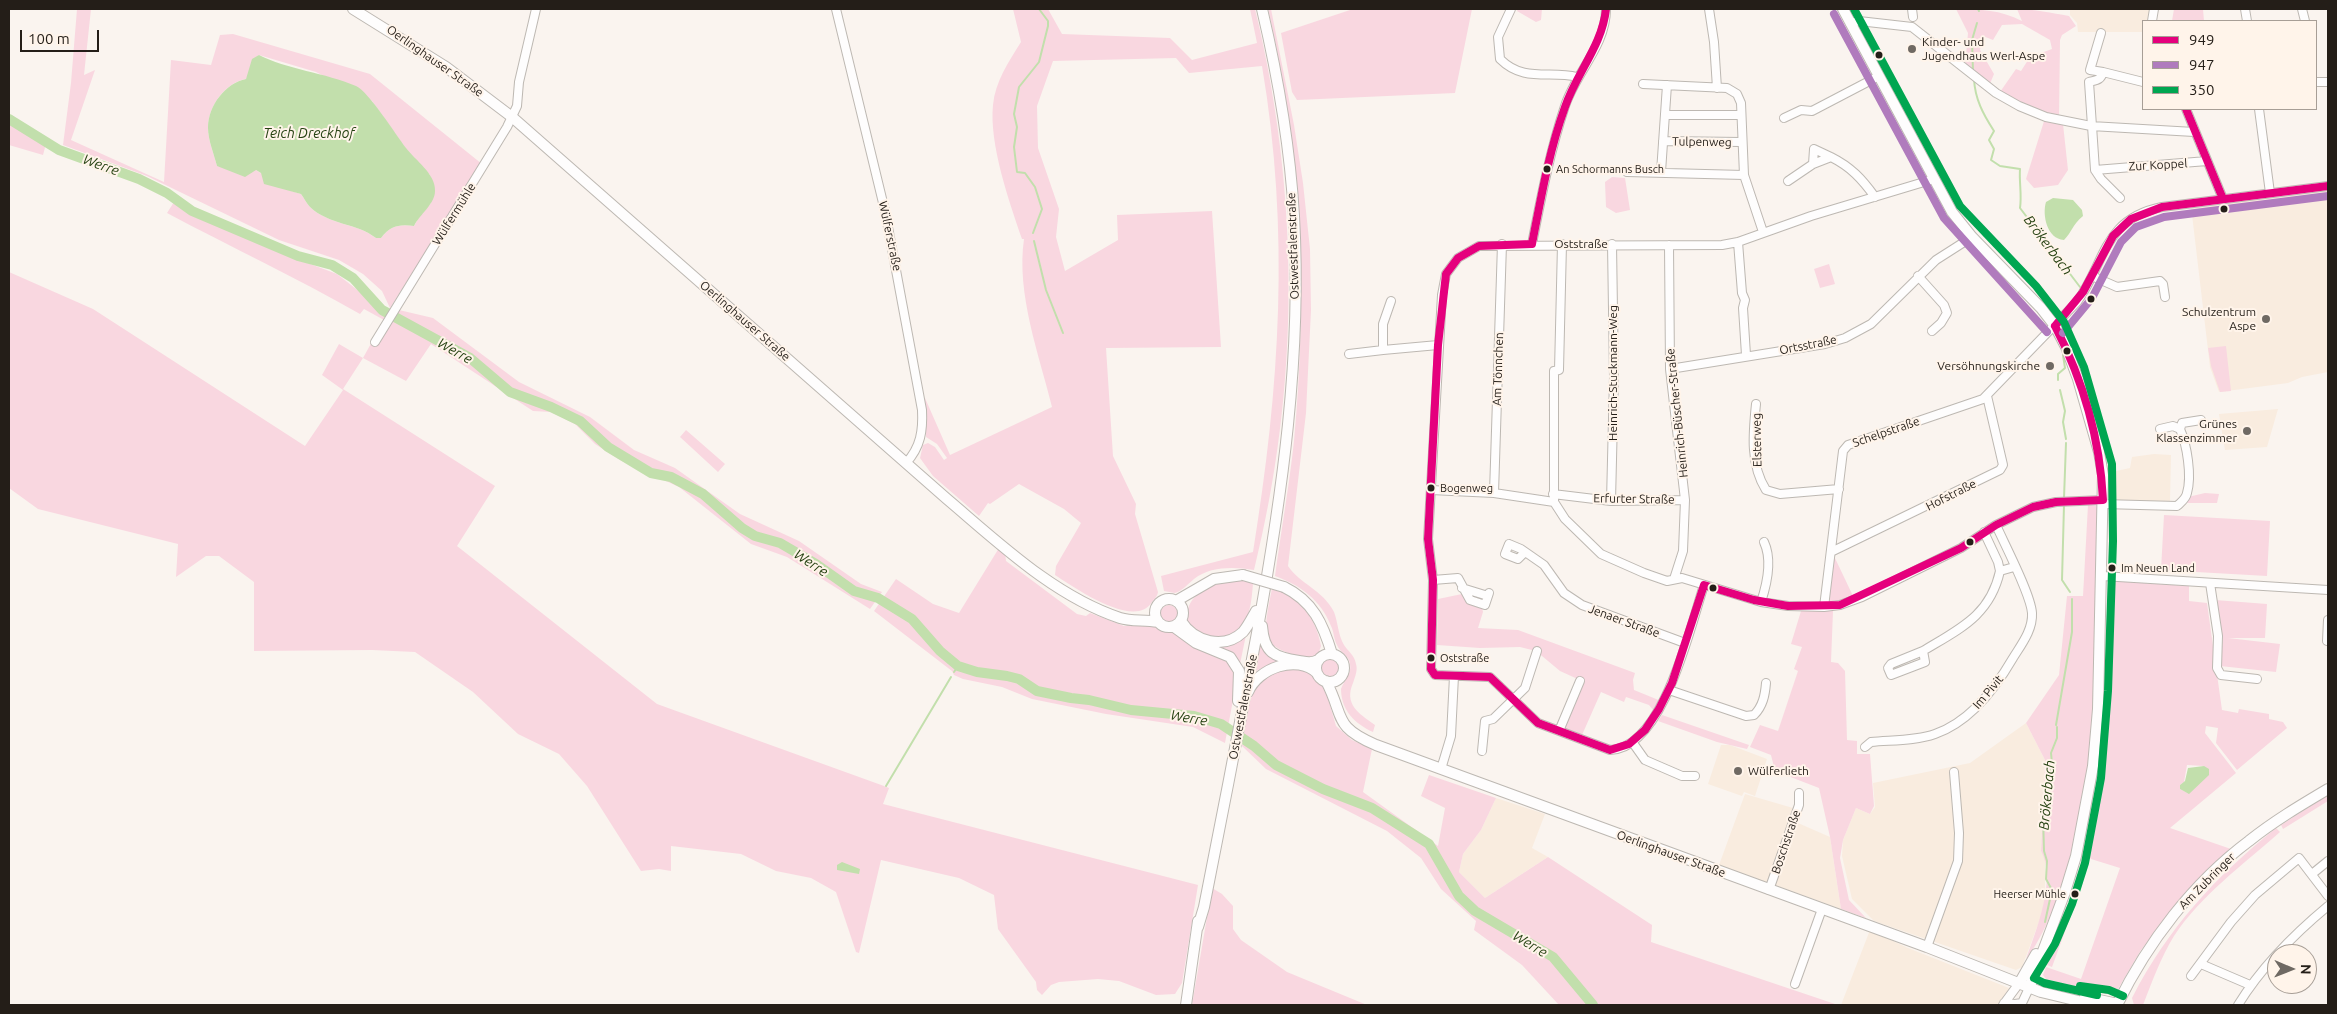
<!DOCTYPE html>
<meta charset="utf-8">
<style>
body{margin:0}
#map{position:relative;width:2337px;height:1014px;overflow:hidden;background:#faf4ef;font-family:Ubuntu,sans-serif}
canvas{display:block}
.frame{position:absolute;inset:0;border:10px solid #241e18;pointer-events:none}
.legend{position:absolute;left:2142px;top:20px;width:175px;height:90px;box-sizing:border-box;background:#fff4ea;border:1px solid #a79e96;margin:0;padding:6px 9px;list-style:none;font-size:15px;color:#241e18}
.legend li{display:flex;align-items:center;gap:10px;height:25px}
.legend b{width:25px;border:1px solid #a79e96}
.north{position:absolute;left:2267px;top:944px;width:50px;height:50px;box-sizing:border-box;background:#fff4ea;border:1px solid #a79e96;border-radius:50%;rotate:91deg;font-size:14px;font-weight:700;line-height:20px;text-align:center;color:#241e18}
.north::after{content:'';display:block;margin:auto;width:18px;height:22px;background:#6f6963;clip-path:polygon(50% 0,100% 100%,50% 72%,0 100%)}
.scale{position:absolute;left:20px;top:30px;width:79px;height:22px;box-sizing:border-box;border:2px solid #241e18;border-top:0;padding-left:6px;font-size:15px;line-height:18px;white-space:nowrap;color:#241e18;-webkit-text-stroke:4px #fff4ea;paint-order:stroke}
</style>
<div id="map">
<canvas width="2337" height="1014"></canvas>
<div class="frame"></div>
<ul class="legend">
<li><b style="height:6px;background:#e5007d"></b>949</li>
<li><b style="height:6px;background:#b07bbd"></b>947</li>
<li><b style="height:6px;background:#00a651"></b>350</li>
</ul>
<div class="north">N</div>
<div class="scale">100 m</div>
</div>
<script>
const c = document.querySelector('canvas').getContext('2d');
c.lineJoin = 'round';
function fill(path, color) {
  c.fillStyle = color;
  c.fill(path, 'evenodd');
}
function stroke(path, color, width, dash) {
  c.strokeStyle = color;
  c.lineWidth = width;
  c.lineCap = dash ? 'butt' : 'round';
  c.setLineDash(dash || []);
  c.stroke(path);
}
function drawText(font, color, halo, rows, align = 'center') {
  c.font = font + ' Ubuntu,sans-serif';
  c.lineWidth = 4;
  c.setLineDash([]);
  c.textBaseline = 'middle';
  c.strokeStyle = halo;
  c.fillStyle = color;
  for (const [text, x, y, turn = 0] of rows) {
    c.save();
    c.translate(x, y);
    c.rotate((+turn || 0) * Math.PI / 180);
    c.textAlign = isNaN(turn) ? turn : align;
    if (halo) c.strokeText(text, 0, 0);
    c.fillText(text, 0, 0);
    c.restore();
  }
}
fill(new Path2D(`
 M2070,9H2150L2149,21H2143V32H2078L2077,23L2070,15Z
 M2328,190V372L2302,377L2288,383L2219,392L2210,367L2191,206Z
 M2278,409L2267,447L2225,450L2219,414Z
 M2154,454L2171,455L2170,502L2108,501L2107,473L2130,468L2132,457Z
 M2026,723L2045,760L2041,851L2045,859V906L2022,967L2016,970L1874,921L1852,899L1842,856L1843,840L1856,808L1870,814L1875,807L1873,783L1970,763Z
 M1721,745H1730L1767,759L1755,796L1744,792L1742,796L1708,784Z
 M1745,794L1793,808L1798,823L1830,837L1841,909L1719,865Z
 M1496,798L1545,814L1532,848L1548,857L1485,898L1459,872L1463,854L1481,830Z
 M1870,930L1908,948L2009,988L1998,1005H1841Z`), '#f9ecdf');
fill(new Path2D(`
 M77,9H91L84,75L95,70L71,140L164,182L171,60L211,65L220,35L233,34L370,74L482,164L390,308L382,291L363,274L339,260L279,240L147,176L63,145L71,83ZM259,55L316,72L372,101L411,156L430,175L431,203L420,215L414,226C399,224 390,226 381,238H376C357,223 329,225 310,207C307,204 304,198 301,194L285,189L256,170L217,166C214,154 208,140 208,128C208,106 225,83 246,79Z
 M1013,9H1048L1062,34L1170,38L1192,60L1257,43L1250,9H1255C1300,194 1300,386 1254,570C1234,567 1211,566 1194,579C1188,584 1182,591 1175,593L1164,591L1161,576L1253,552C1280,387 1290,231 1262,66L1189,73L1176,58L1053,61L1037,106L1038,148L1059,209L1056,237L1065,271L1118,240L1117,215L1212,211L1221,347L1106,348L1113,456L1136,504L1135,514L1158,592C1157,597 1155,598 1152,602C1135,630 1075,588 1055,575L1056,566L1081,523L1064,509L1019,484L990,504L988,503L979,516L933,476L920,458L923,445L928,443L935,447L944,460L947,458L937,444L926,437L925,398L950,455L1052,407C1039,354 1016,294 1024,239H1022C1009,201 989,144 993,105C995,82 1009,61 1021,42Z
 M1268,9H1271L1294,125L1303,183L1310,249L1311,310L1306,413L1288,566C1300,584 1323,590 1334,612C1338,622 1338,635 1344,645C1348,651 1355,656 1356,664C1358,670 1355,677 1353,683C1344,704 1358,713 1375,725L1373,732C1355,724 1341,710 1341,689C1344,680 1352,674 1350,664C1349,655 1340,653 1337,645C1334,640 1334,632 1331,626C1321,600 1300,585 1275,576C1281,532 1289,487 1294,441C1308,296 1301,151 1268,9Z
 M1353,9H1472L1455,93L1297,100L1292,92L1281,33Z
 M1518,9H1542L1541,20L1536,22L1517,11Z
 M1956,9C1981,9 2000,10 2022,21L2017,9C2034,9 2052,13 2069,16L2076,26L2062,35L2060,40L2059,119L2020,105L2000,92L2016,69L2021,71L2030,57L2052,49L2050,40L2022,24L2002,25L1993,40L1983,36L1980,50L1994,74L1989,86L1965,67L1968,33Z
 M2174,9H2203L2204,21H2220H2172Z
 M9,118L47,140L43,155L9,145Z
 M2045,118L2063,124L2068,170L2058,185L2034,188L2026,179Z
 M1612,177L1625,178L1630,210L1616,213L1606,207L1605,182Z
 M174,202L281,253L337,274L374,303L384,316V320L391,324L399,310L433,318L519,382L590,417L634,450L675,468L740,514L799,541L861,584L882,592L870,609L787,557L751,544L679,487L620,460L595,444L575,424L551,412L533,411L431,344L406,381L363,358L343,389L495,486L457,546L657,704L884,786L889,788L883,804L1198,885L1182,983L1175,994L1156,995L1119,981L1098,979L1059,982L1051,985L1042,995L1037,990L1036,982L998,929L994,895L959,878L881,860L859,953L856,952L836,892L811,878L776,871L741,854L671,846V871L659,869L641,871L587,786L559,754L518,734L473,692L415,652L372,650L254,651V582L219,556H206L176,577L178,544L38,509L9,488V272L93,309L305,446L343,390L322,375L339,344L363,358L384,320L364,309L360,314C297,278 231,247 167,213Z
 M1829,264L1835,284L1820,288L1814,269Z
 M2226,346L2231,391L2220,392L2211,366L2208,348Z
 M686,430L725,464L718,472L680,437Z
 M2205,493L2219,494L2217,503H2187L2188,497Z
 M2088,505L2096,506L2098,514C2095,640 2104,782 2056,902C2047,923 2040,941 2026,959C2036,930 2057,880 2041,851L2045,760L2026,723L2059,675L2067,596H2083Z
 M2164,515L2270,521L2267,576L2161,570Z
 M999,548L1005,553L1006,561L1077,614L1086,616L1090,613L1124,626L1156,625L1163,630L1175,631L1226,659L1235,669L1233,700L1225,743L1193,727L1106,714L1032,699L1002,687L963,679L954,675L952,671L874,611L896,579L933,604L959,613Z
 M1834,556L1853,596L1833,603L1829,600Z
 M1238,580L1253,583C1252,596 1251,613 1243,625C1228,645 1198,639 1186,621C1187,591 1212,583 1238,580Z
 M2113,581L2189,586V601L2207,603L2222,710L2238,713L2239,709L2269,714V719L2283,722L2287,728L2237,770L2216,743L2218,728L2206,726L2205,733L2236,773L2170,828L2231,849L2181,899L2141,950L2118,989L2112,993L2106,994L2046,979L2043,975L2046,967L2081,979L2120,868L2091,859L2086,853L2108,710L2110,582ZM2187,765L2204,766L2188,793L2180,789V785L2184,782Z
 M1272,588C1299,597 1316,617 1321,646L1319,652L1312,659C1257,648 1263,636 1272,588Z
 M1462,594L1470,604L1482,608L1483,612L1478,628L1518,630L1635,673L1633,680L1634,690L1661,701L1654,711L1649,705L1626,697L1624,702L1601,692L1582,735L1565,729V722L1582,681L1560,671L1536,651L1520,647L1480,648L1437,645L1438,599Z
 M2215,600L2267,604L2265,638H2228L2280,644L2276,672L2220,666L2223,637L2221,636Z
 M1160 614a9 9 0 1 1 18 0a9 9 0 1 1-18 0Z
 M1801,611H1833L1831,662L1838,663L1845,671L1847,740L1857,741V754H1870L1874,806L1870,814L1856,808L1843,840L1840,858L1849,900L1866,918L1841,909L1830,837L1819,788L1775,771L1771,755L1750,747L1760,725L1778,731L1798,671L1794,669L1802,647L1791,644Z
 M1246,635L1240,664L1212,645Z
 M1260,642L1282,663H1272L1254,672Z
 M1321 668a9 9 0 1 1 18 0a9 9 0 1 1-18 0Z
 M1285,670H1303L1313,675L1325,688L1336,726L1352,740L1372,749L1363,792L1438,846L1445,808L1421,796L1429,775L1496,798L1481,830L1463,854L1459,872L1485,898L1548,857L1652,925L1651,942L1838,1005H1559L1522,965L1474,930L1476,921L1441,889L1421,858L1387,831L1266,769L1242,746C1249,713 1244,680 1285,670Z
 M1662,715L1749,745L1747,749L1717,742L1658,721Z
 M2328,795V801L2283,829L2281,825Z
 M2276,828L2280,832C2244,864 2201,895 2174,936C2161,957 2152,982 2143,1005H2134L2132,998C2168,928 2215,877 2276,828Z
 M2079,881L2083,882L2052,967L2047,965Z
 M1212,888L1222,894L1233,906V929L1241,940L1287,972L1367,1005H1192Z`), '#f9d7e0');
fill(new Path2D(`
 M259,55C286,69 326,73 356,86C369,92 396,135 406,148C415,160 436,174 435,191C435,204 420,214 414,226C399,224 390,226 381,238H376C357,223 329,225 310,207C307,204 304,198 301,194L264,184L261,173L256,170L245,177L217,166C214,154 208,140 208,128C208,105 226,83 246,79L252,59Z
 M2053,198L2073,200L2082,210L2083,216C2072,225 2072,232 2064,240C2047,239 2042,215 2046,202Z
 M2204,766L2209,769V775L2189,794L2180,789V785L2185,781L2188,768Z
 M842,862L860,869L859,874L837,870V865Z`), '#c2dfac');
stroke(new Path2D(`
 M1978,9L1979,11
 M1973,72L1972,40L1977,23
 M1974,79C1975,99 1983,114 1994,131L1989,140L1994,149L1991,160L2000,166L2020,169C2019,183 2022,194 2020,208L2080,287
 M1033,233L1042,209L1035,187L1025,173L1017,172L1014,147L1017,127L1014,114L1019,87L1039,62L1048,26V21L1039,9
 M1034,241L1046,290L1063,333
 M2058,380V374L2065,368L2063,355
 M2060,390L2065,411L2063,422L2066,439
 M2064,498L2066,443
 M2064,505L2062,580L2070,592
 M954,672L958,666
 M2056,725L2072,632V599
 M886,786L951,677
 M2045,922L2052,890L2046,879L2047,861L2044,851L2043,815L2050,799L2049,781L2052,763L2051,753L2057,738V727`), '#c2dfac', 2);
stroke(new Path2D(`
 M9,119L59,150L139,179L167,193L192,211L298,256L332,265L353,278L382,310L470,358L510,392L551,407L580,421L608,447L651,473L671,477L703,494L742,528L755,536L780,543L816,564L854,591L878,598L912,619L940,651L958,666L977,672L1007,676L1019,679L1037,691L1071,698L1089,700L1131,710L1194,716L1221,724L1254,746L1276,765L1323,789L1372,808L1429,844L1459,896L1475,911L1553,957L1593,1005`), '#c2dfac', 10);
const minor = new Path2D(`
 M836,9L885,211L922,410C923,430 921,447 906,463
 M1511,9L1498,37L1500,59C1524,83 1550,70 1577,77
 M1709,9L1714,42L1717,88
 M1912,9L1913,17
 M2245,9L2247,21
 M2302,9L2305,21
 M2152,21L2154,9
 M1850,23L1859,21L1912,27L1996,93L2019,106L2046,117L2091,126L2194,132
 M2101,33L2090,70L2103,72C2101,80 2097,80 2089,82L2095,170L2101,179L2120,198
 M2103,72L2143,82
 M2316,82H2328
 M1643,84L1727,88L1737,94L1741,103L1744,175L1763,232
 M2186,109L2223,199
 M2259,109L2270,193
 M1666,115H1741
 M1784,118L1801,110L1812,111L1879,76
 M1663,141L1741,142
 M1813,164L1814,149L1831,157
 M2095,170L2207,161
 M1627,172L1744,175
 M1661,172L1667,85
 M1788,181L1813,164L1831,157C1851,167 1862,179 1875,197
 M1738,242L1742,293L1745,300L1743,308L1746,355
 M1532,244C1541,198 1550,151 1565,106C1576,72 1606,46 1606,9
 M1562,244L1559,370L1554,371V502L1565,519L1601,554L1644,573L1667,581L1682,578L1761,602L1788,606L1824,607L1840,605L1862,597L1961,548L1996,525L2033,507L2056,502L2103,500
 M1669,245L1670,369L1685,500L1683,551L1674,579
 M1918,276L1944,305L1947,313L1941,323L1932,331
 M2092,276L2117,287L2160,281L2163,284L2165,297
 M1391,301L1383,324V350L1438,345
 M375,342L507,127L517,106L519,82L536,9
 M1349,354L1383,350
 M1670,369L1825,344L1845,338L1871,324L1936,260L1972,237
 M1756,404C1753,433 1750,465 1766,490L1780,494L1839,489
 M2180,429L2182,423L2201,420
 M1431,490L1494,493L1554,502
 M1494,493L1502,244
 M1553,494L1611,501L1685,500
 M1611,501L1614,377L1612,244
 M2103,504L2177,506C2181,502 2186,499 2187,493C2192,476 2187,445 2180,429L2173,426L2160,429
 M1984,532L1998,562L2000,571L2014,567
 M1831,552L2000,470L2003,465L1987,396
 M1524,553L1518,559L1505,554L1509,544L1521,549L1544,565L1564,593L1582,605L1685,643
 M2102,576L2328,590
 M1433,580L1458,578L1470,600L1485,605L1489,593
 M2210,583L2218,636L2217,668L2221,675L2257,679
 M1704,585C1690,628 1663,749 1610,750L1538,723L1490,677L1435,675L1431,669L1433,580L1428,539L1442,295L1446,274L1458,258L1479,246L1722,245L1738,242L1811,216L1934,179
 M1462,588L1488,596
 M1761,602C1767,584 1772,559 1764,542
 M1824,607L1843,451L1848,445L1983,399L2077,302C2106,261 2103,219 2162,207L2328,186
 M2327,641L2328,620
 M1923,651L1891,664L1888,668L1891,675L1925,662L1923,651C1959,629 1990,616 2000,571
 M1669,690L1746,716L1754,715C1763,706 1765,695 1766,683
 M1559,731L1580,681
 M1633,743L1645,760L1682,776H1695
 M1865,747L1871,742C1892,740 1915,741 1935,734C1970,722 1995,689 2013,658C2021,645 2033,630 2032,613C2031,595 2005,545 1996,525
 M1482,751L1485,721L1493,719L1525,688L1537,651
 M1441,769L1451,736L1454,676
 M2312,874L2328,861
 M1769,890L1799,805V793
 M1927,947L1958,861L1959,833L1954,772
 M2201,964L2250,985
 M2191,976L2231,922L2255,895L2299,858L2328,896
 M1795,984L1822,909
 M2004,1003L2015,1004L2022,1003L2030,986
 M2003,1005L2020,982
 M2238,1005C2262,966 2293,935 2328,906`);
const major = new Path2D(`
 M353,9L446,67L512,117L947,499C999,543 1054,596 1120,618C1132,622 1145,619 1158,622
 M1843,9L1952,212L1972,237L2041,308L2055,326L2066,347L2078,379L2099,452L2103,475L2098,709L2093,766L2076,856L2065,892L2030,986
 M1284,587C1313,601 1323,624 1332,654
 M1155 613a14 14 0 1 1 28 0a14 14 0 1 1-28 0Z
 M1176,601L1214,579L1243,575
 M1181,621C1194,642 1224,650 1243,632C1248,626 1252,618 1256,611
 M1262,626C1264,653 1274,657 1299,661C1306,662 1312,664 1318,660
 M1174,627L1196,643L1230,657L1239,671L1238,701
 M1316 668a14 14 0 1 1 28 0a14 14 0 1 1-28 0Z
 M1326,681C1345,717 1332,726 1376,745L1927,947L2041,992L2095,1005
 M1248,692C1258,668 1297,654 1317,673
 M1198,927L1204,907C1222,816 1240,724 1257,633C1282,496 1302,356 1294,216C1290,146 1278,77 1262,9
 M2020,982L2036,954
 M2085,997L2118,1004
 M1186,1005L1198,921
 M2117,1005C2148,942 2193,883 2249,841C2274,821 2301,805 2328,789`);
stroke(minor, '#bdb8b2', 10);
stroke(major, '#bdb8b2', 12);
stroke(minor, '#fefdfd', 8);
stroke(major, '#fefdfd', 10);
const majorBridge = new Path2D(`
 M1243,575L1284,587`);
stroke(majorBridge, '#bdb8b2', 12, []);
stroke(majorBridge, '#fefdfd', 10);
stroke(new Path2D(`
 M2186,109L2223,199
 M1532,244L1479,246L1458,258L1446,274L1438,345L1428,539L1433,580L1431,669L1435,675L1490,677L1538,723L1610,750L1629,744L1645,730L1659,709L1672,683L1704,585
 M1532,244C1541,198 1549,151 1565,107C1577,72 1602,46 1606,9
 M2055,326L2083,292L2113,236L2131,219L2162,207L2328,186
 M2055,326C2083,380 2100,439 2103,500
 M1704,585L1754,600L1788,606L1840,605L1961,548L1996,525L2033,507L2056,502L2103,500`), '#e5007d', 8);
stroke(new Path2D(`
 M1834,14L1944,218L2047,332
 M2063,333L2092,298L2121,242L2136,227L2164,217L2328,196`), '#b07bbd', 8);
stroke(new Path2D(`
 M1854,9L1960,206L2036,286L2064,322L2084,367L2112,464L2113,541L2108,691L2101,778L2085,863L2072,904L2055,944L2034,978L2044,983L2097,995
 M2080,986L2109,990L2123,996`), '#00a651', 8);
for (const [x, y, r, color] of [
 [1912,49,5,"#6f6963"],
 [1879,55,4.5,"#241e18"],
 [1547,169,4.5,"#241e18"],
 [2224,209,4.5,"#241e18"],
 [2091,299,4.5,"#241e18"],
 [2266,319,5,"#6f6963"],
 [2067,351,4.5,"#241e18"],
 [2050,366,5,"#6f6963"],
 [2247,431,5,"#6f6963"],
 [1431,488,4.5,"#241e18"],
 [1970,542,4.5,"#241e18"],
 [2112,568,4.5,"#241e18"],
 [1713,588,4.5,"#241e18"],
 [1431,658,4.5,"#241e18"],
 [1738,771,5,"#6f6963"],
 [2075,894,4.5,"#241e18"]
]) {
  const dot = new Path2D();
  dot.arc(x, y, r, 0, 2 * Math.PI);
  c.fillStyle = color;
  c.fill(dot);
  stroke(dot, '#fff4ea', 2);
}
drawText('11px', '#241e18', '#fff4ea', [
 ["An Schormanns Busch",1556,169],
 ["Bogenweg",1440,488],
 ["Im Neuen Land",2121,568],
 ["Oststraße",1440,658],
 ["Heerser Mühle",2066,894,"right"]
], 'left');
drawText('12px', '#241e18', '#fff4ea', [
 ["Kinder- und",1922,42,"left"],
 ["Jugendhaus Werl-Aspe",1922,56,"left"],
 ["Schulzentrum",2256,312],
 ["Aspe",2256,326],
 ["Versöhnungskirche",2040,366],
 ["Grünes",2237,424],
 ["Klassenzimmer",2237,438],
 ["Wülferlieth",1748,771,"left"]
], 'right');
drawText('12px', '#241e18', '#fff4ea', [
 ["Oerlinghauser Straße",435,61,35],
 ["Tulpenweg",1702,142,1],
 ["Zur Koppel",2158,165,-3],
 ["Wülfermühle",454,214,-58],
 ["Wülferstraße",890,236,78],
 ["Oststraße",1581,244],
 ["Ostwestfalenstraße",1293,246,-92],
 ["Oerlinghauser Straße",745,321,41],
 ["Ortsstraße",1808,345,-11],
 ["Am Tönnchen",1498,369,-88],
 ["Heinrich-Stuckmann-Weg",1613,373,-90],
 ["Heinrich-Büscher-Straße",1677,413,-96],
 ["Schelpstraße",1886,432,-19],
 ["Elsterweg",1757,440,-91],
 ["Hofstraße",1951,495,-27],
 ["Erfurter Straße",1634,499,1],
 ["Jenaer Straße",1624,621,20],
 ["Im Pivit",1988,692,-50],
 ["Ostwestfalenstraße",1243,707,-79],
 ["Boschstraße",1786,842,-71],
 ["Oerlinghauser Straße",1671,854,20],
 ["Am Zubringer",2207,881,-45]
]);
drawText('italic 14px', '#264212', '#fff4ea', [
 ["Teich Dreckhof",309,133],
 ["Werre",101,165,20],
 ["Brökerbach",2048,245,53],
 ["Werre",455,351,30],
 ["Werre",811,563,33],
 ["Werre",1189,718,10],
 ["Brökerbach",2047,795,-85],
 ["Werre",1530,944,31]
]);
</script>
